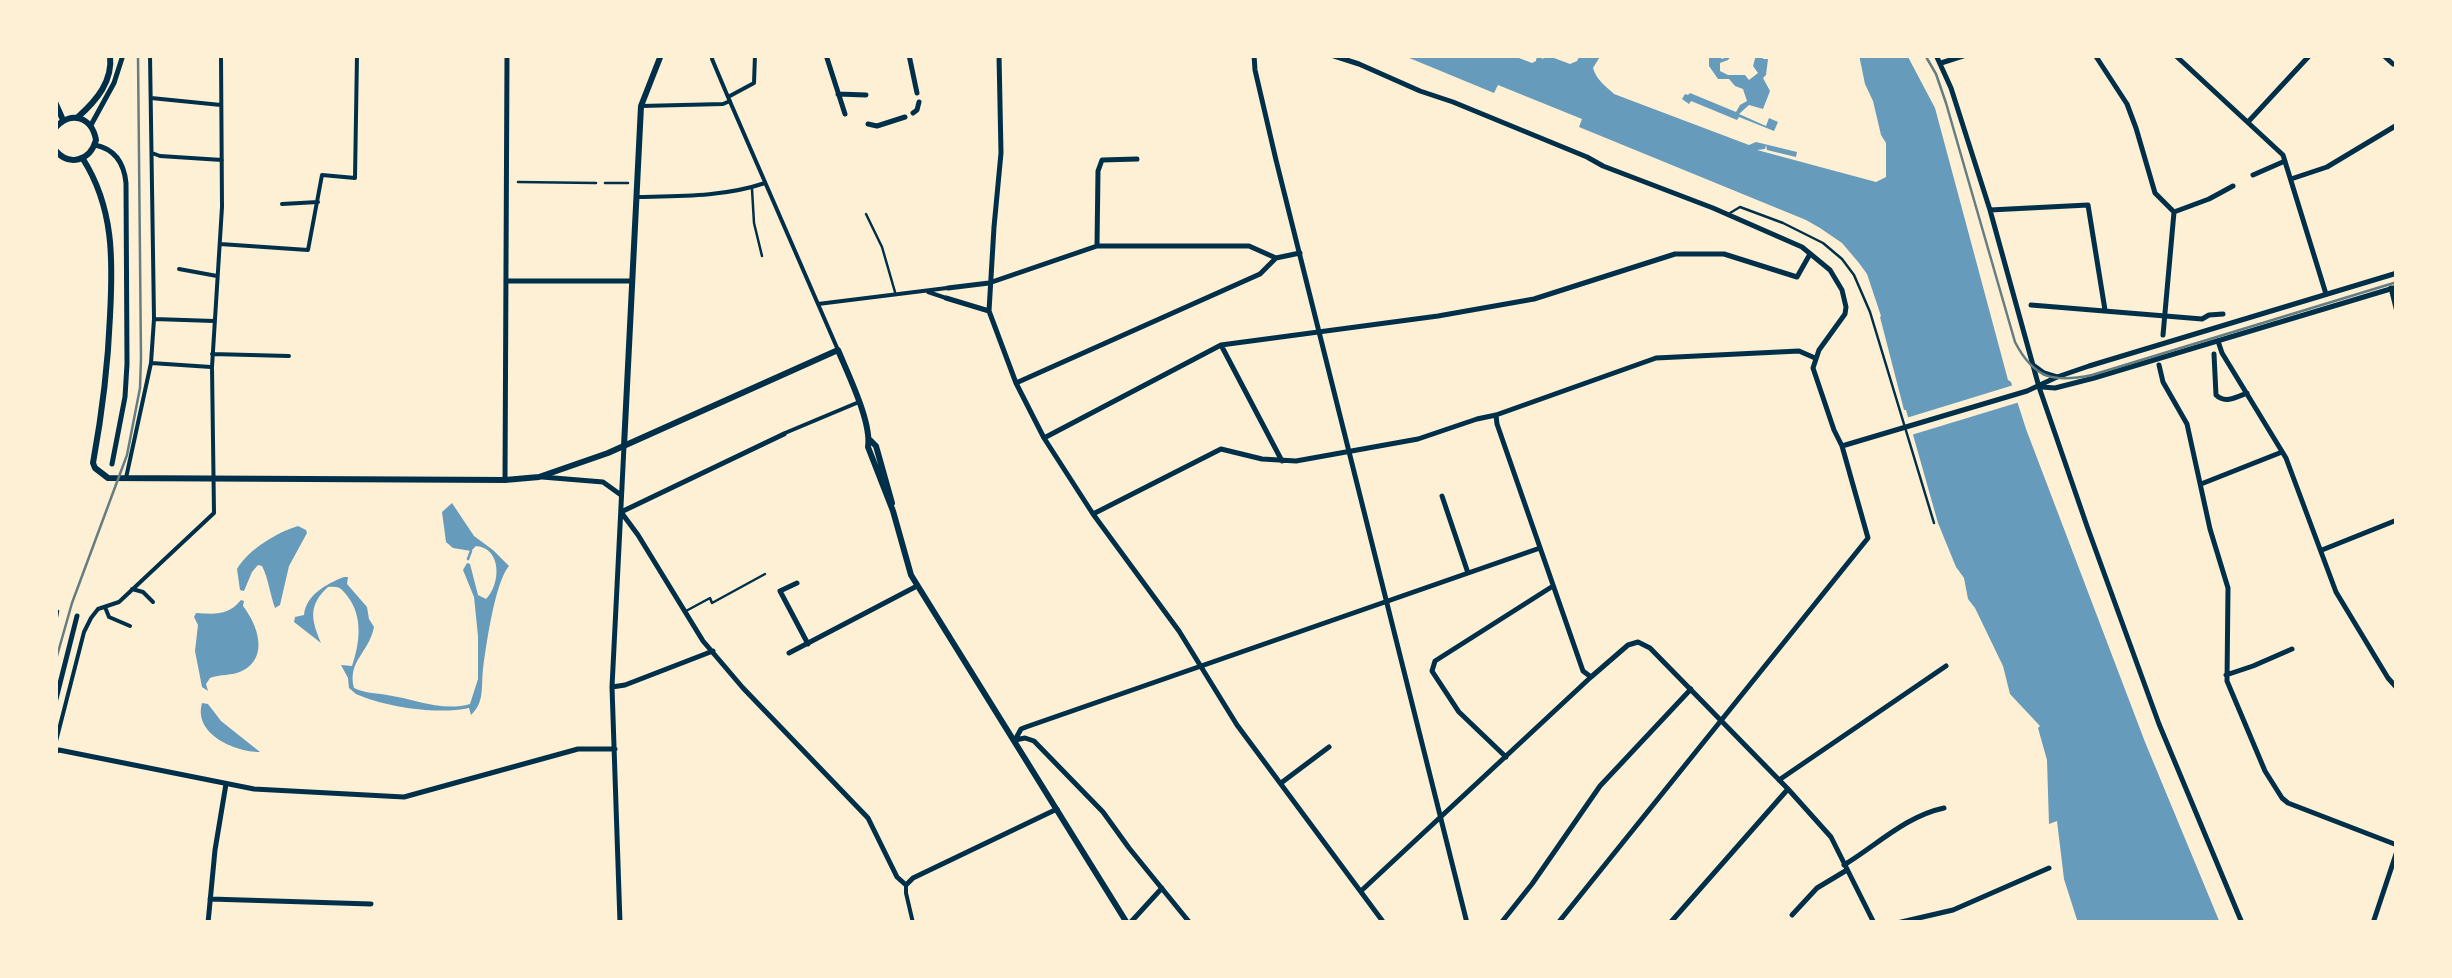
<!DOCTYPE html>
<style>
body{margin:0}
#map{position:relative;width:2452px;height:978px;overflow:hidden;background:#fdf0d5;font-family:"Playfair Display",serif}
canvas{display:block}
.frame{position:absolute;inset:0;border:58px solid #fdf0d5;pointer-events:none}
</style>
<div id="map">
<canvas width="2452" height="978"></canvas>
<div class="frame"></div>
</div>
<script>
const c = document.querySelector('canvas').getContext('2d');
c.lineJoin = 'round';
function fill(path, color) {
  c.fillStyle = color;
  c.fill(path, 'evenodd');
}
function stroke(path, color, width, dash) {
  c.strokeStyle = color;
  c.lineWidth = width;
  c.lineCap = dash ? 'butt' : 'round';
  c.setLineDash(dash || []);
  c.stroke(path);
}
fill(new Path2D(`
 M1402,55H1511L1532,63L1536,61L1537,55L1543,59L1546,55L1570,64L1577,61L1580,55H1601L1593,68C1597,81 1606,86 1614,94L1749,145L1756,142L1797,152L1796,157L1767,150L1766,145L1765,149L1757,150L1876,182L1886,177V143L1881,135L1873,101L1865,84L1859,55H1907L1935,108L2008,380L2011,382L2026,429L2145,742L2220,923H2078L2064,879L2057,821L2049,824L2047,760L2038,728L2040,726L2010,694L2003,666L1975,608L1968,599L1964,578L1956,567L1938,523L1906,410H1904L1880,317L1881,316L1867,274L1859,263L1842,243L1820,228L1806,220L1579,127L1582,119L1498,85L1494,93Z
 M1709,55H1718L1722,59L1732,55L1728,60L1720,63V71L1728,75H1745L1749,80L1758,73L1753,66L1756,55H1762L1763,59H1768L1766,75L1763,78L1770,91L1763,109L1749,105L1739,114L1766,126L1769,118L1778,122L1774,131L1739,117L1737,120L1691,101L1689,104L1682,99L1685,94L1688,95L1690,93L1736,112L1740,105L1747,101L1743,89L1735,86L1729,79H1718L1709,66Z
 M452,503L474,536L493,550L509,566C495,582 486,646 483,669C481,686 485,702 471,715L469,708C437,715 386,707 356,694L349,688L348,678L341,665L352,666C360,643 363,617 348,597C341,588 340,586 328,587C307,606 312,621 321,643L294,622L295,617L304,615C306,595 326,584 344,577H348L347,584L367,607L369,619L374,627C369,653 347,661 354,688C365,693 375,693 387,695C415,699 442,712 470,704L478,679V636L474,597L463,570L467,563L470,564L478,595L486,599C501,584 502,548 476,546L471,551L453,548L446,542L442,512Z
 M298,526L306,530L307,533L289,566L280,605L275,608C270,594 268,577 262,566L258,565L252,572L244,591L240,590L237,569C249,549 276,533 298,526Z
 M241,600L244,601L243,606C257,624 270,657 242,671C232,676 220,674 210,678L206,684L208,691L202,687L195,651L198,625L194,617L196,613C215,614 228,616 241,600Z
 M202,703L208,704L221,721L260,752C235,752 193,734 202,703Z`), '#669bbc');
fill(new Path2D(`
 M2017,384L2023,401L1908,436L1903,419Z`), '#fdf0d5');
stroke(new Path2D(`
 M468,559L471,551`), '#669bbc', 2.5);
stroke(new Path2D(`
 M518,182L596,183
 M605,183H628
 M752,189L754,223L762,256
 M1730,213L1740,207L1783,223L1823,243L1842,259L1854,275L1870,312L1934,523
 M866,214L882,247L895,292
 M686,611L710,598L712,603L765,574
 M55,628L58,611`), '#003049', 2.5);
stroke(new Path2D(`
 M713,55L712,59L728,97L838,350
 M728,97L754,83L755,55
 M151,98L221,105
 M641,106L723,104L730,101
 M152,153L160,156L222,160
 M637,197C679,196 724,197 765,183
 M282,204L318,202
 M220,244L308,250L322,175L355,178L357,55
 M179,269L217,276
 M928,292L946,298
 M818,304L947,288
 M154,319L214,321
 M212,354L289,356
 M151,363L211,367
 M785,433L859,402
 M126,478L151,363L154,319L150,55
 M132,589L143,592L153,602
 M105,607L109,617L130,626
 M55,745L84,632L91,618L98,609L119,602L214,513L212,367L222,207L221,55
 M906,885V893L913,923`), '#003049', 4);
stroke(new Path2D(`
 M826,55L845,114
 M909,55L917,93
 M999,55L1001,153L994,227L989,311L1016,383L1044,438L1093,514L1179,631L1237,725L1384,923
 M1936,55L1951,88L1990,210L2039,387L2088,529L2159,724L2242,923
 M2095,55L2127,104L2136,128L2155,193L2174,212
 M2175,55L2283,155L2326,294
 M2383,55L2393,64
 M1941,63L1966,55
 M838,94L866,95
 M913,113L917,110L919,102
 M2248,122L2310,55
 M868,124L877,126L905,117
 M2253,175L2285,161
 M2291,179L2327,167L2397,125
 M1990,210L2088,205L2105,310
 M2174,212L2209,199L2233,186
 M1097,246L1098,171L1102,160L1137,159
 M507,281H632
 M948,288L989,283L1097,246H1249L1276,258
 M2391,288L2397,312
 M946,298L989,311
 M2031,305L2202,319L2209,315L2223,314
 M2163,335L2174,212
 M2218,341L2222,353L2286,458L2336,592L2388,678L2397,688
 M1221,345L1282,461
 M2214,354L2216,395C2225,404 2237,397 2247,393
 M2033,365L2044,373L2057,377
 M2159,365L2163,382L2187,424L2210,529L2228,588L2227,681L2265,771L2282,798L2288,803L2397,845
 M1016,383L1260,274L1276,258L1300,253
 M1496,415L1497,424L1583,671L1591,677
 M1044,438L1221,345L1438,316L1534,299L1675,254H1724L1797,277L1810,254
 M542,477L603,482L621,495
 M2201,484L2282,452
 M1442,496L1468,573
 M621,512L638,535L703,641L743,688L868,818L897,877L906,885L913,878L1057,809
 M621,512L784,434
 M1093,514L1221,449L1262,459L1296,461L1418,439L1477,419L1496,415L1656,358L1799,351L1815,358
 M2322,550L2397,520
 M797,583L780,591L808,644
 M789,653L917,586
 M2226,675L2253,666L2292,649
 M612,687L625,685L713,651
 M1015,740L1021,729L1026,727L1540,548
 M1015,740L1025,738L1034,741L1103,812L1129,848L1190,923
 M55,752L59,750L254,789L404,797L578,749H615
 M1506,757L1459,712L1432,671L1435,661L1553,586
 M1779,780L1946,666
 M1281,783L1329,747
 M1844,865C1877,845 1906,816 1944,808
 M1361,891L1591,677L1628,645L1638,642L1650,648L1788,789L1831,837L1874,923
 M210,899L371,904
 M1792,915L1817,888L1847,870
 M208,923L215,850L226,784
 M620,923L612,687L624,446
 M1130,923L1162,888
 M1501,923L1532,884L1600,786L1691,689
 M1670,923L1788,789
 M1897,923L1953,910L2049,868
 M2373,923L2397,851`), '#003049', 5);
stroke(new Path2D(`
 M1254,55L1255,70L1276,160L1467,923
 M1331,55L1359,64L1420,91L1453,102L1587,157L1603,166L1713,208L1802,247L1830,270L1842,290L1846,307L1845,314L1819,350L1813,368L1834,430L1842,446L1868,538L1558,923
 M91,125L114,83L123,55
 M95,145C115,149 124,163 126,183L127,364L125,397L112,464
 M2042,387L2055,388L2094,378L2397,287
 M1842,446L2027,391L2057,377L2089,366L2397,273
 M505,480L507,55
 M55,703L77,616`), '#003049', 5);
stroke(new Path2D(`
 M55,102L63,120
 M78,117C97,100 113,81 110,55
 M55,128C71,110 92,117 96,140C90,161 69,167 55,150
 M83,159C114,208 113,260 110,316C108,366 102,414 93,463L95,468L108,478L505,480L539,477L608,453L838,350C848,374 872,423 868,447L893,511L911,575L1127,923
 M870,440L876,446L892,503
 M624,446L641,106L661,55`), '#003049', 6);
stroke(new Path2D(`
 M1925,55L1936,74L1946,103L2015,342C2034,379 2054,383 2092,375L2397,282
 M55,663L72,603L127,455L140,388L141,358L138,55`), '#657d81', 2.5);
</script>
